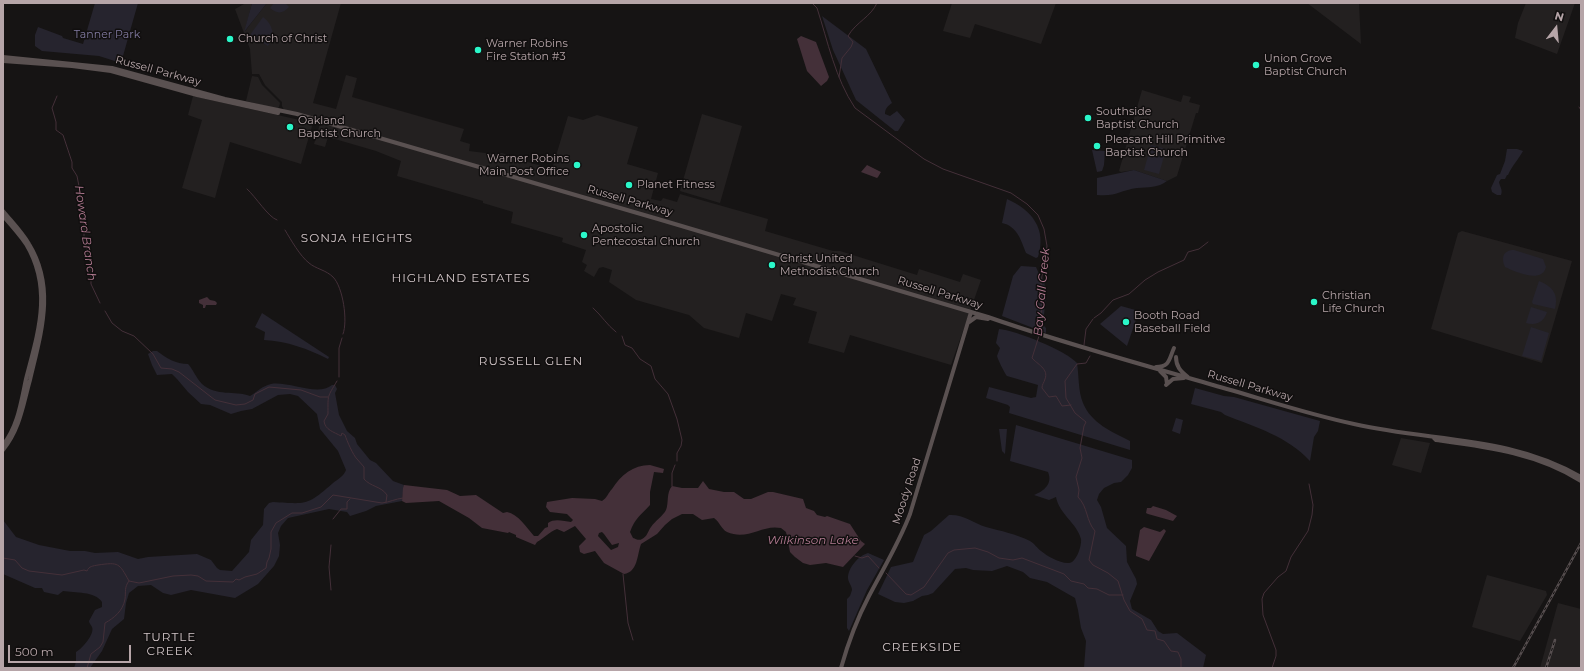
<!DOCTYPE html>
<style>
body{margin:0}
#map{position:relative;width:1584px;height:671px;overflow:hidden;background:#161414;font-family:Montserrat,sans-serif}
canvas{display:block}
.frame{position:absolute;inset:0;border:4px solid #b6a5a8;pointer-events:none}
.north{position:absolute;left:1536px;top:8px;width:40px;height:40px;-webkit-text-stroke:3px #110f0f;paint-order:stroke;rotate:16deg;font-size:11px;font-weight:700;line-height:16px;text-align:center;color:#b6a5a8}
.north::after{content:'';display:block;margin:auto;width:14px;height:18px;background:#b6a5a8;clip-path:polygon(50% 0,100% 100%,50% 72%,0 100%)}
.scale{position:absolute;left:8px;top:645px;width:123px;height:18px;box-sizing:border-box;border:2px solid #b6a5a8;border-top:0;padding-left:5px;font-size:12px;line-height:14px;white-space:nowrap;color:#b6a5a8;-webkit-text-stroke:3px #110f0f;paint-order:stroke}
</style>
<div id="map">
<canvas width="1584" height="671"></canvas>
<div class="frame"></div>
<div class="north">N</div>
<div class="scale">500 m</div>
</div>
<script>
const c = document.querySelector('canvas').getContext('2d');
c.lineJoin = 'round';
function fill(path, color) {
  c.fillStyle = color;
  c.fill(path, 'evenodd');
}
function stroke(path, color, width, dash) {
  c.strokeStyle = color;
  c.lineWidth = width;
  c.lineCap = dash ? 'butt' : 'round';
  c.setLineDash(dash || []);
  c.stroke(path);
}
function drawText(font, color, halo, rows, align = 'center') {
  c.font = font + ' Montserrat,sans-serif';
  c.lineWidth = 3;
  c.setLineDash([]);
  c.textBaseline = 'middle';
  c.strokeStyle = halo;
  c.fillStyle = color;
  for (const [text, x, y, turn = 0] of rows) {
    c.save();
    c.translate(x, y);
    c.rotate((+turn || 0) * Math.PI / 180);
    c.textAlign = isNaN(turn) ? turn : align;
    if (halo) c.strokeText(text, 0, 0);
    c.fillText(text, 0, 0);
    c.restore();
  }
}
fill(new Path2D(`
 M246,3H252L245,31L267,3H341L313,103L336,109L346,75L357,78L352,97L464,129L460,141L470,144L469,151L493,154L502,153L514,158L552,169L568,116L583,120L597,115L638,127L627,164L658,173L651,199L661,201L663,198L677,202L680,194L768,219L765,231L833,251H840L917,275L919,269L960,282L963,274L981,280L951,365L850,335L844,353L808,343L817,312L793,305L796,298L781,294L772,321L746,313L739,338L704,328L689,315L636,300L609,282L612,270L603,267L599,268L594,277L584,271L587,265L582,262L586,250L562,242L563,238L511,223L513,212L483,203V201L397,176L401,161L376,151L328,137L325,147L314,144L321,120L284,110L282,106V102L265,85L259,74H252L250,49L235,9Z
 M952,3H1056L1041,44L975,24L970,38L943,31Z
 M1307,3H1359L1361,44Z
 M1526,3H1575L1557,54L1515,38L1518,23Z
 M252,76L258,77L262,85L280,103L279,107L277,109L246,101Z
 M1142,90L1181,102L1183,95L1191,97L1189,102L1200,105L1198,113H1196L1177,176L1167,181L1134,170L1121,172L1119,171Z
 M193,96L313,123L301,164L230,142L215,198L182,188L202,120L188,115Z
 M702,114L742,126L720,203L680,191Z
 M1462,231L1572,261L1542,363L1431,329L1458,233Z
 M1401,438L1430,443L1421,473L1392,465Z
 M1487,575L1546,591L1547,595L1520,641L1472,627Z
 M1558,603L1581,609V668H1540Z`), '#232020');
fill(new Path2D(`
 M95,3H138L121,63L99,56L42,51L35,46V35L38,27L62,36L63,38L83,44Z
 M252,3H267L244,32Z
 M274,3H285L289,7C283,14 277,14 270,8Z
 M822,16L866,49L892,103C888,106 885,108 885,114L890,116L897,111L905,120L898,131H895L856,100L833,50Z
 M263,17C273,25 276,35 268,46L250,35Z
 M1151,145L1166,149L1159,174L1144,170Z
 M1507,149H1517L1523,151C1518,160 1512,166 1508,175H1507L1505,179H1501L1499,182C1500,187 1503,190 1501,195H1497L1492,192L1491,188L1497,175L1500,174L1505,161Z
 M1092,150L1105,151L1104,165L1102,171L1097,172Z
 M1134,170L1167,181C1158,188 1148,187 1137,188C1121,190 1116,197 1097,195V178Z
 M1007,199C1032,210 1047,229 1038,257L1036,258L1026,253C1021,240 1017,226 1002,223Z
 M1514,250L1543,259L1546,267C1542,284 1516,272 1505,267C1501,258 1503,250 1514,250Z
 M1021,266L1036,267L1040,276L1044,280L1046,295L1043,325L1046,328V333L1002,316L1013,276Z
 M1539,281C1552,286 1559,294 1555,309L1533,304L1532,302Z
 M1121,306L1139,311L1127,346L1100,324Z
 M1531,307L1547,312C1544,322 1536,326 1526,323Z
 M262,313L329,357L328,359C308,349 287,341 264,340L265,332L255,327Z
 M1531,327L1549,333L1541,361L1522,356Z
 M999,329C1015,330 1067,351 1077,363C1079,375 1078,391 1083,403C1091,423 1112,432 1130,441V450L1009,413L1010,407L1008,405L986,398L989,387L1031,398L1036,397L1038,385L1007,376C1005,374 998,360 997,356L1000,348L996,343Z
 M153,351H157C166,358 176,364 188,364C193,369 196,378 202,384C217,397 234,390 250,396C257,392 262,386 271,384C289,381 318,397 332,385H335L337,389L335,393L339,415L347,431L355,438L357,444L370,460L376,463L393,481L404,485L402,501L376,506L366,511L350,516L347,512L329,509L288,518L281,526L278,533L280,545L279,556L274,566L258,584L235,598L191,590L171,595L163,593L151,585L138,586L129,593L126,603L124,619L112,629L102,651L90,668H74L76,662V652C82,649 95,634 92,627C91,625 89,623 89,621L95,610L102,607V602C95,591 75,593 63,591L58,595L44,592L42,588H35L3,574V520L16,537L39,545L70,551H85L95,553L118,552L138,559L148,557L197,554L211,560L217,568L220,570L232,571L249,552L251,540L263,525L264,509L269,503L273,502C307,504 307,506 333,483C338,479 344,476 346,470L338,451L320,429L317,414L298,396L290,394L278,395L252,409L241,411L231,414L210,405L201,404L188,392L177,379L172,374L157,375L152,365L148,354Z
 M1195,388L1224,396L1234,397L1320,421L1318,431L1314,437L1310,461C1287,436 1255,427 1225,415L1221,412L1191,404Z
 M1176,418L1183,420L1180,434L1172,431Z
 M1016,425L1132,460V468L1128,475L1121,482L1114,483L1104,488L1099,494L1097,500L1101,507L1107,528L1126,546L1127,562L1136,579L1137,584L1130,601L1132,609L1151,620L1158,631L1163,634L1177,633L1206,655L1203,668H1084L1086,641L1081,628L1078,610L1075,598L1047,582L1030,578L1023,572L1007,566L992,571L973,570L966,568L955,569L933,593L928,595L922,596L913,601L904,603L895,602L878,594L891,567L913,562L924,535L931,531L949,515C963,514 973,523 986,527C1001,531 1016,534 1030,541C1034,543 1037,548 1041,551C1047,556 1061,564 1069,563C1076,563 1082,546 1081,539C1077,523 1059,514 1056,497L1049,500L1034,495C1044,491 1053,484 1048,472L1010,461Z
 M999,429H1007L1005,454L1002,451Z
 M868,553L884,560L867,590L849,631L847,628V599L850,596L852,590C852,586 848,582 848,578C848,568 858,556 868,553Z`), '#26242e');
fill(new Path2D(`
 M801,36L816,42L829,77L827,81L821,86L807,71L797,39Z
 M867,165L881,172L878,177L877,178L861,172Z
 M207,297L210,300L215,301L217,303L216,305H206L205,308H203V305L199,303V300Z
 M650,465L664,469L663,473L654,472L650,492V505C641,515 635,518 630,532L633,538C636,539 639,541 642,539C647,537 648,531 651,527C655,521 663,516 666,510C669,503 666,493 672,486L682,488H698L703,481L709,489L724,492H734L744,499H751L768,492H773L803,499L806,508L814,511L817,515L825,517L827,516L850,524L861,541L865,544L843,567L826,563L810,565L803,563L795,557L790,552L786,532L781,528C762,524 748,541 727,532C721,529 720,522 714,518L702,520L693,514H682L672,519L665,525L657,534L641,544C637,555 638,572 624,574L604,563L595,551L584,554L580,552L579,546L586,539L575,526L564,532L557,529C549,532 544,538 537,542L535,545L516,537V535L509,532L508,533L482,528L469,518L439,501L406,503L402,501L403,488L404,485L447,490L460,496L476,495L503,513L507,512C518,514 527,528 534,536H538L545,528L548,527V523C554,518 564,521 571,522L573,520L567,514L550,512L546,507L547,502L572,498L595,499L602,501C607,498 608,493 612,489C621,475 633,465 650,465ZM602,532L604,534L612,545L619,543L618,547L611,550L598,536L599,533Z
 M1153,506L1166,510L1177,516L1173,521L1148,514L1146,513L1147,508H1151Z
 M1144,527L1160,532L1164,529L1166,531L1149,561L1136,556V554L1140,530Z`), '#443039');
stroke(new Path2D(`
 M812,3L817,8C828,42 835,78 855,108L924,159L943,169L1011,193L1027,204L1038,215L1044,229L1047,246L1041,282L1042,305L1039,333
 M839,77L842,58L851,47L853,42L848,36C856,22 871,17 877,3
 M57,96L52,108L56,122V130L63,135L72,162V168L77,176L84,212V239L91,265V284L100,303
 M1579,107L1581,110
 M247,189C256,197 268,217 277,220
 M285,230C291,240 300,256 309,263C316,269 326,270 333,277C343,287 348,321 343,334
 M593,308C602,316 607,325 616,332
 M105,311L112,323L122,331L134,336L153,354L161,368L172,369L179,372L215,400L236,405L245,404L253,400L255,394L269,387L301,390L320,397H328
 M1094,318L1101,313L1113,300L1129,294L1145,280L1158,272L1184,260L1188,252L1199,249L1208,242
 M622,336L625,345L632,348L640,359L651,366L655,379L668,394L677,419L682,440L681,446L677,453V461
 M1039,336L1032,358C1037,364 1049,369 1045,379C1044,383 1042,384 1042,388L1049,397L1056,396L1062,406L1071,405
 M1084,345L1086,329L1093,319
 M1090,356L1086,363L1077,364L1065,381L1066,398L1075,413L1086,422L1084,426L1080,448L1082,458L1076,477L1079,490L1078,497C1088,507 1086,521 1095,531L1089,560L1093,565L1108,573L1118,581L1124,600L1130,611L1142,619L1147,630L1155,631L1157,639L1164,641L1171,651L1178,652L1181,659V668
 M339,377V348L342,338
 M337,381C327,398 328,394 328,414L324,421C325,430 334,432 341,436L342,433L345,435C347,441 353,455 357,459C359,462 362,464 364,467V479C371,487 381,486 387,495L386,502
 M672,486V473L675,465
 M333,519L341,509H347V502L350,499
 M855,556L862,558L868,556L879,568
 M3,558L15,560L22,568L29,571L62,575L84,570L87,571C89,566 93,566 98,565C119,562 119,563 129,581L139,583L173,576L191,575L198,576L206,581L233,582L236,579L239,580L245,577L257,574L266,568L267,562L269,558L271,549V532L276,523L292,513H302L321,507L333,495L382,503C390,502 395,499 403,498
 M886,573L906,594L911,595L924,587L948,553L954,550L975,548L988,552L999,558L1013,560L1022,558L1064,574L1071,581L1084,584L1088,588L1097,589L1109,595H1123
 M623,574L628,623L633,640
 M331,590L329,567L331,545
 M87,668L91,654L100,647L103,642L105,623C114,618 123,611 125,599C126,592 124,587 129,581
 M1134,668H1139
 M1272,668L1276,656V650L1263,615L1262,599L1264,593L1278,577L1286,571L1291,557L1308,531L1312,515L1313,505L1309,484`), '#443039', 1);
stroke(new Path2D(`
 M3,57L112,68L225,99L297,114L658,219L988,317C1062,343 1138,363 1213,385C1260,398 1306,414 1354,424C1432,442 1509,435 1581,477
 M3,61L72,66L111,71L197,95L278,113
 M3,211C12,222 22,232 29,244C56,288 41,333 30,380C23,405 20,429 3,450
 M3,216C11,225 19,234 26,244C53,289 38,333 26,379C21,402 18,426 3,445
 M969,322L976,317L988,319
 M1176,357C1176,366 1180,371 1188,377
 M1156,367C1170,367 1169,359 1174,348
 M1160,371L1166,377L1167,384
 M1166,385L1173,379L1184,378
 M1433,437L1436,440C1487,447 1537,453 1581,481
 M841,668C848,643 857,619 869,596C883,569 899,543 910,514L971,312`), '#5a5151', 4);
const rail = new Path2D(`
 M1513,668L1581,543
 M1546,668L1555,640`);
stroke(rail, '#564e4f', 2.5);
stroke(rail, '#110f0f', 1, [3]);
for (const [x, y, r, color] of [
 [230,39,4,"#2af7c9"],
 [478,50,4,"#2af7c9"],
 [1256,65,4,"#2af7c9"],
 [1088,118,4,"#2af7c9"],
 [290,127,4,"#2af7c9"],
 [1097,146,4,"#2af7c9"],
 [577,165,4,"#2af7c9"],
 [629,185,4,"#2af7c9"],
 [584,235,4,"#2af7c9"],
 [772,265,4,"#2af7c9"],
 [1314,302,4,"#2af7c9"],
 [1126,322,4,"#2af7c9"]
]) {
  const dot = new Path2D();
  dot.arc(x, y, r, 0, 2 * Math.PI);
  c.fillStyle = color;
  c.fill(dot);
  stroke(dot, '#110f0f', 1.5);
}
drawText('11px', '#827ba2', '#110f0f', [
 ["Tanner Park",107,35]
]);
drawText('11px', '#b6a5a8', '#110f0f', [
 ["Church of Christ",238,39],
 ["Warner Robins",486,44],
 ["Fire Station #3",486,57],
 ["Union Grove",1264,59],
 ["Baptist Church",1264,72],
 ["Southside",1096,112],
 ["Baptist Church",1096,125],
 ["Oakland",298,121],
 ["Baptist Church",298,134],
 ["Pleasant Hill Primitive",1105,140],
 ["Baptist Church",1105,153],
 ["Warner Robins",569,159,"right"],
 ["Main Post Office",569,172,"right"],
 ["Planet Fitness",637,185],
 ["Apostolic",592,229],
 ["Pentecostal Church",592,242],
 ["Christ United",780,259],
 ["Methodist Church",780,272],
 ["Christian",1322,296],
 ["Life Church",1322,309],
 ["Booth Road",1134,316],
 ["Baseball Field",1134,329]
], 'left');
drawText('11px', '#b6a5a8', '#110f0f', [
 ["Russell Parkway",158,71,15],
 ["Russell Parkway",630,201,16],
 ["Russell Parkway",940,293,17],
 ["Russell Parkway",1250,386,16],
 ["Moody Road",907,491,-72]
]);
drawText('italic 12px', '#b37b92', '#110f0f', [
 ["Howard Branch",85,233,82],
 ["Bay Gall Creek",1042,292,-85],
 ["Wilkinson Lake",813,540]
]);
c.letterSpacing = '1px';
drawText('12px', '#d2c6c8', '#110f0f', [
 ["SONJA HEIGHTS",357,238],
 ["HIGHLAND ESTATES",461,278],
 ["RUSSELL GLEN",531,361],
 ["TURTLE",170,637],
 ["CREEK",170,651],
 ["CREEKSIDE",922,647]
]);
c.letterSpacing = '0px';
</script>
